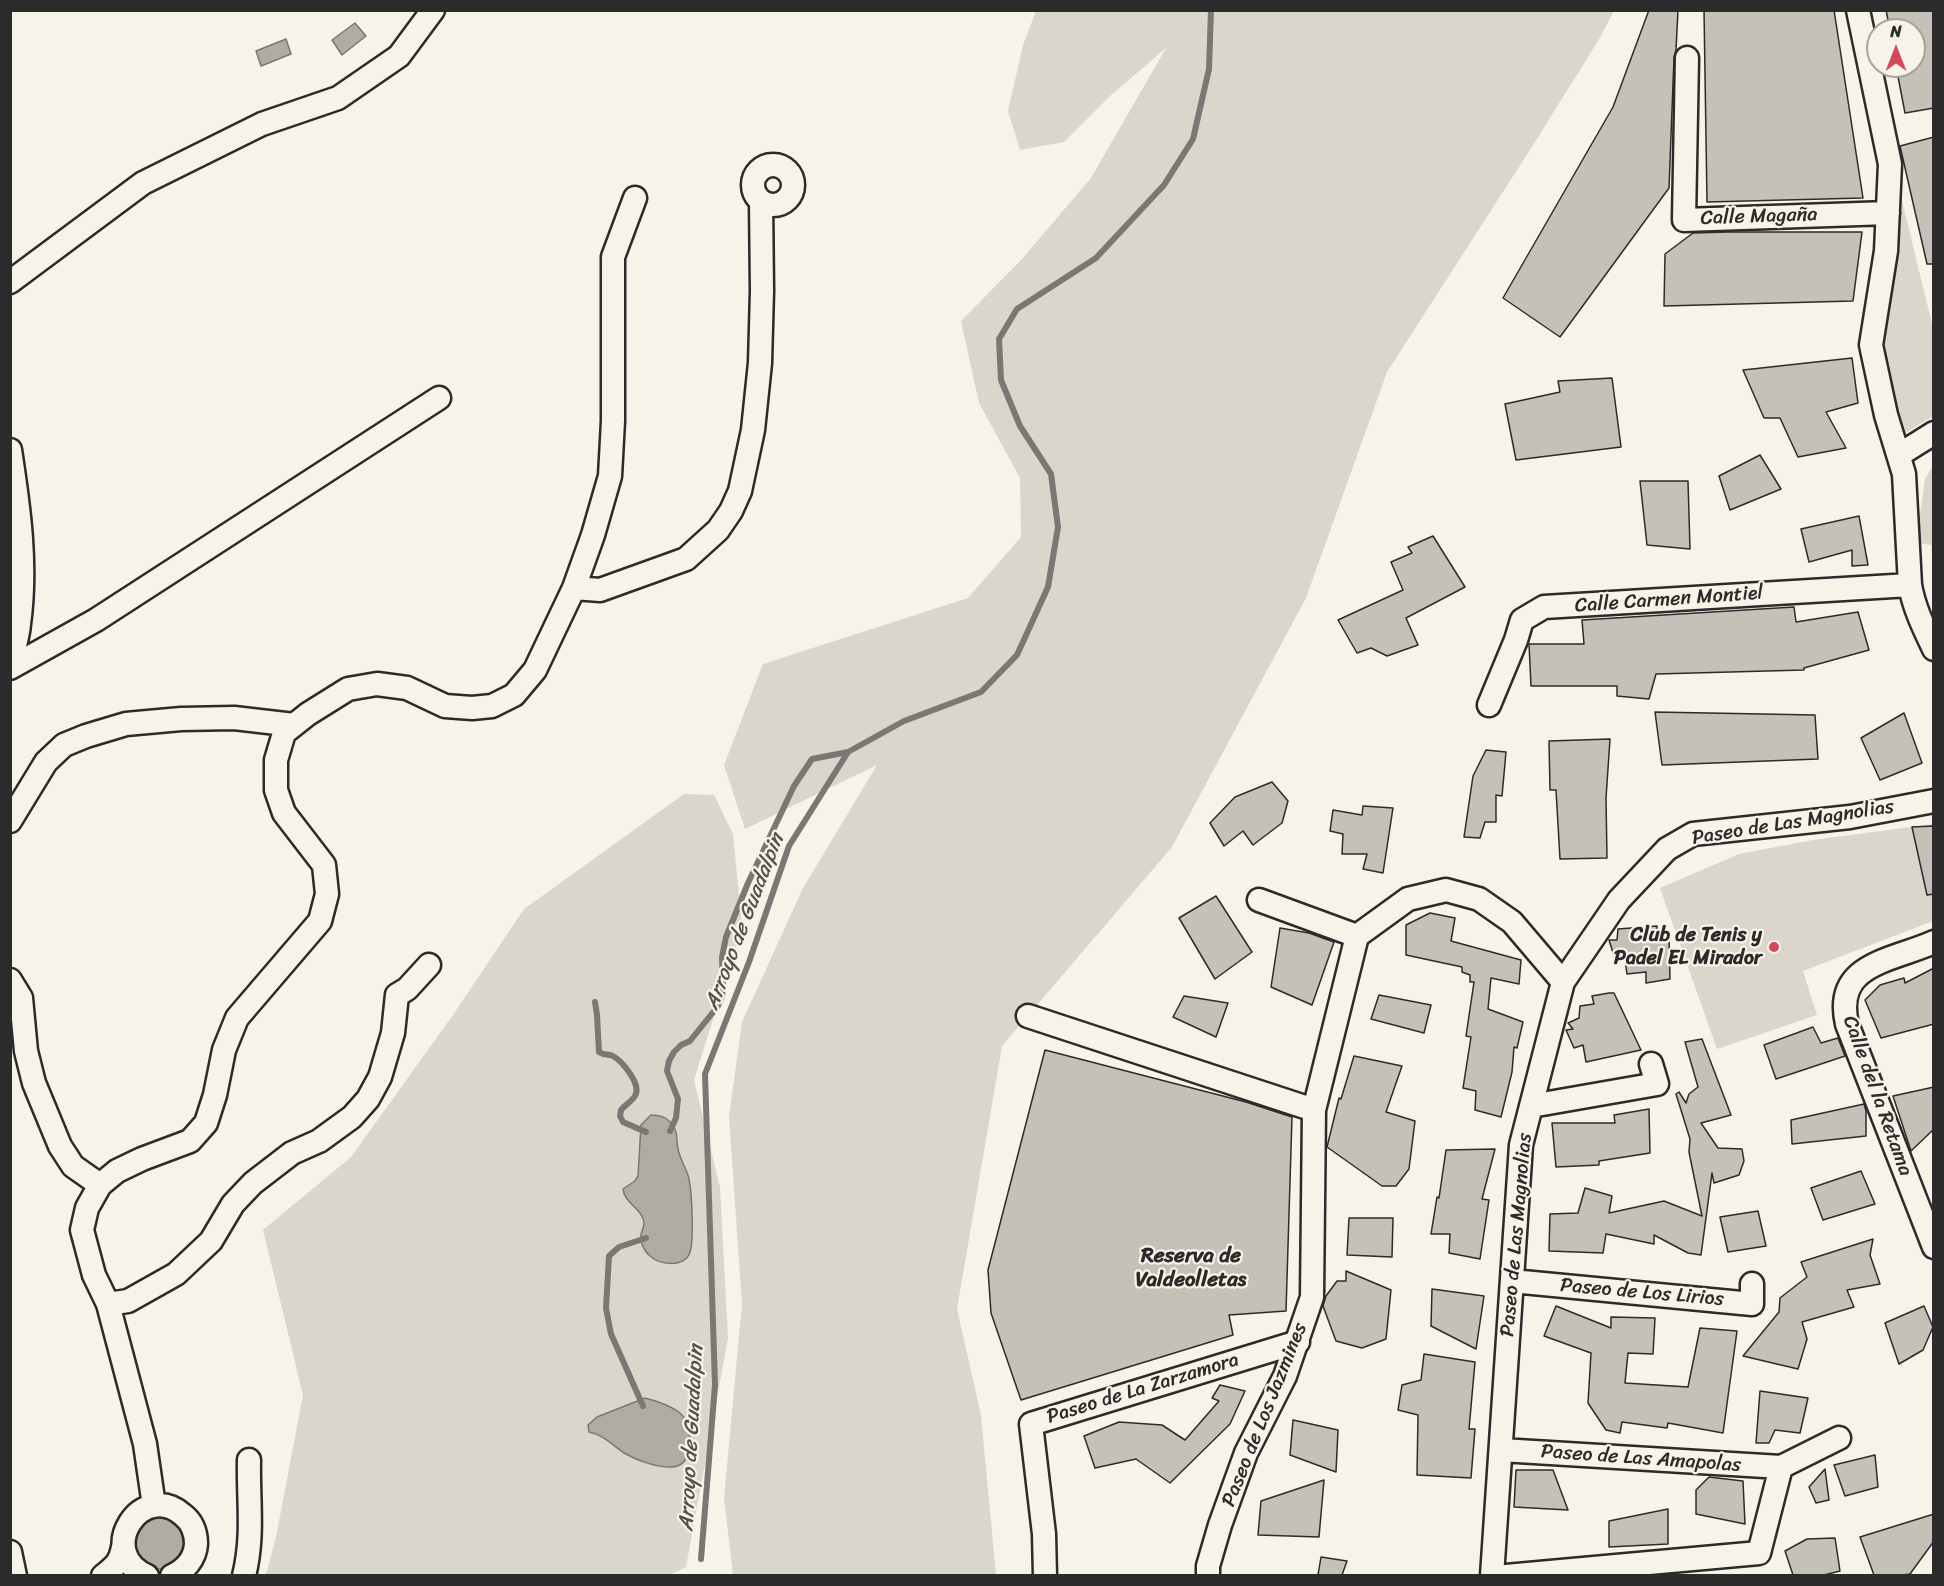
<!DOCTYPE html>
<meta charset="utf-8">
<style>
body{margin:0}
#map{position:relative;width:1944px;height:1586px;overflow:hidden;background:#f7f3e8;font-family:Sriracha,sans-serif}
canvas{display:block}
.frame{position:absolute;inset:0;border:12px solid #2b2b2b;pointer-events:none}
.north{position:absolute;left:1866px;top:18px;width:60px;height:60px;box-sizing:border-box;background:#f7f3e8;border:2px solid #a5a39c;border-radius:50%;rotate:0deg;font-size:16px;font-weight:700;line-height:24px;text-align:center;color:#2b2b2b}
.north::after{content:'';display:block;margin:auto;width:21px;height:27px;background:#d1495b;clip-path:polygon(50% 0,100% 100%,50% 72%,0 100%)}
</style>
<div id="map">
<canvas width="1944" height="1586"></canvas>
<div class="frame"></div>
<div class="north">N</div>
</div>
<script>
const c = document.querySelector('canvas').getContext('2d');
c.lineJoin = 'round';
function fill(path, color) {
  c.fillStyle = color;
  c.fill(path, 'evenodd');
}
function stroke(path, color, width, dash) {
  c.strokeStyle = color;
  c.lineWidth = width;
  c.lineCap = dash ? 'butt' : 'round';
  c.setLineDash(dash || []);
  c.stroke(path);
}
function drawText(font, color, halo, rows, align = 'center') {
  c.font = font + ' Sriracha,sans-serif';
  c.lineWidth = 4.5;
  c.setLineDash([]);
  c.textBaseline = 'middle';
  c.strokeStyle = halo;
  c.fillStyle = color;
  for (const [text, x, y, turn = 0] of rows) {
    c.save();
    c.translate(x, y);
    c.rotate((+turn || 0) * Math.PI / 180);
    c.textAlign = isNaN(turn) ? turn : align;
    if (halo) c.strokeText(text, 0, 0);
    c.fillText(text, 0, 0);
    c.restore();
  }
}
fill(new Path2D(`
 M1036,11H1614L1598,41L1528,153L1387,372L1306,598L1172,847L1002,1046L957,1309L981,1415L996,1575H733L724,1498L742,1304L729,1117L742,1022L803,888L877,765L745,829L724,765L763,664L968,598L1021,537L1020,478L979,403L961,321L1022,259L1091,178L1166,48L1109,97L1064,142L1020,150L1008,111L1023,45Z
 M1898,184L1934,332L1933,416L1901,436L1881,340Z
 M1933,466V560L1931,545L1916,543L1925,479Z
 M684,794L714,795L733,834L742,927L694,1080L720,1187L728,1338L686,1567L667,1576L266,1575L276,1537L303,1395L263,1230L351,1157L453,1015L524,909Z
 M1933,824V921L1803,971L1817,1015L1717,1049L1660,888L1739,854L1813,840Z`), '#dad6cc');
const water = new Path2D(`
 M355,23L366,36L342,55L332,40Z
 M286,39L291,54L261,66L256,51Z
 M651,1115C662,1115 668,1118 674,1127C678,1134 676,1141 678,1149C680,1160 687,1169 689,1179C692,1193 694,1240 690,1252C685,1268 660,1265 650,1256C646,1253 642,1246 641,1241C639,1234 644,1230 644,1223C643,1209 624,1203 623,1189L635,1181L638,1176L641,1125Z
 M645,1398C657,1401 670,1405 680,1413C693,1424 696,1465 673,1467C658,1468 638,1461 624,1453C612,1445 604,1435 589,1432L588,1425L597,1417Z
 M133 1543a26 26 0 1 1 52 0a26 26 0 1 1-52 0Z`);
fill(water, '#afaca4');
stroke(water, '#7a7874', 1.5);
stroke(new Path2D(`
 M595,1002L597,1015L599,1052C605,1056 607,1053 613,1056C623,1062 642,1085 635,1096C631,1102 625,1105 621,1110L620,1116L623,1122L646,1132
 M670,1131L676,1118L678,1099L667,1071L669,1061L674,1052L681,1045L690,1041L718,1006L722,996L723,987L722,957L726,937L748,883L794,786L812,759L848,752
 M643,1406L611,1334L606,1308L609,1256L619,1247L646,1238
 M701,1559L715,1385L705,1074L749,962L789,846L848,752L904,721L981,692L1017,655L1048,587L1058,527L1051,474L1020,426L1001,380L999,339L1017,309L1096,258L1164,185L1193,139L1209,69L1211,10`), '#7a7874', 6);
const building = new Path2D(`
 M1649,10H1678L1676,50L1674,58L1669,188L1560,337L1503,298L1613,107Z
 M1704,10H1834L1863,198L1707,202Z
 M1886,10H1934V108L1905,113L1896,66H1914V30H1890Z
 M1934,137V264H1927L1900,146Z
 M1729,232H1862L1853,301L1664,306L1665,254L1693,233Z
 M1852,358L1858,403L1826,412L1846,448L1798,457L1780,418H1764L1743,370Z
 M1612,378L1621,447L1516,460L1505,404L1560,392L1558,381Z
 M1760,455L1781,489L1730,510L1719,476Z
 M1640,481H1688L1690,549L1647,545Z
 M1859,516L1868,565L1852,566V550L1809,562L1801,529Z
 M1433,536L1465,587L1406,618L1418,645L1387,656L1371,648L1357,653L1338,620L1403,590L1391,562L1412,553L1408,547Z
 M1794,607L1796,622L1858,612L1869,650L1804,668V670L1656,674L1649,699L1617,696V686H1531L1529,644H1584L1582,620Z
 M1655,712L1815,715L1818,759L1662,765Z
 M1904,713L1922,763L1880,780L1861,738Z
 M1610,739L1606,798L1607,858L1560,859L1556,790H1550L1549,741Z
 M1486,750L1506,752L1502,796L1496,795V822H1485L1480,838L1464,837L1473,776Z
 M1272,782L1288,801L1282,823L1253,845L1243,831L1224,846L1210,823L1235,797Z
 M1363,806L1393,808L1383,873L1363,869L1367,854H1342L1343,834L1330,831L1333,810L1362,815Z
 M1934,826V894L1927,895L1912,827Z
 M1216,896L1252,952L1215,979L1179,918Z
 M1430,913L1455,918L1451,941L1521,960L1519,984L1491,978L1488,1009L1523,1022L1517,1048L1514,1047L1512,1072L1501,1117L1475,1110L1476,1091L1463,1088L1471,1037L1466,1036L1474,982H1470V975L1462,972V967L1406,955V925Z
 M1657,926V937H1669L1670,979L1646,983V972L1627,974L1625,960L1615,959L1609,940H1617L1618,929Z
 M1280,928L1309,933L1334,942L1312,1005L1271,987Z
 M1934,968V1024L1881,1038L1865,1000L1880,985L1904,978L1905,983Z
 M1609,993H1614L1641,1050L1586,1062L1583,1045L1574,1048L1566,1030L1573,1029L1568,1023L1579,1018L1580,1006L1594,1004L1592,996Z
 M1379,995L1431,1005L1424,1033L1371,1019Z
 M1184,996L1228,1003L1216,1037L1173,1017Z
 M1813,1027L1821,1043L1838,1038L1845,1056L1776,1079L1764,1045Z
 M1702,1039L1731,1115L1701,1123L1718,1148L1742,1149L1744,1161L1739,1175L1714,1183L1712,1173L1701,1255L1688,1253L1654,1235V1244L1606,1234L1603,1253L1549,1251L1550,1214L1578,1213L1585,1188L1612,1196L1609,1213L1664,1201L1702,1216L1689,1152L1690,1139L1676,1094L1679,1092L1686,1103L1689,1094L1698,1087L1685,1042Z
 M1045,1050L1246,1102L1292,1117L1286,1311L1229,1315L1233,1335L1021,1400L991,1313L988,1270Z
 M1354,1056L1402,1066L1386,1112L1415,1121L1409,1169L1396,1186H1382L1327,1147L1339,1098L1341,1099Z
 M1934,1087V1129L1911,1151L1893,1096Z
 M1864,1104L1866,1111V1136L1792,1144L1791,1120Z
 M1649,1109L1650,1153L1599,1161V1165L1556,1167L1552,1123H1615L1614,1115Z
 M1495,1149L1482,1199L1489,1200L1480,1259L1449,1253L1450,1234H1431L1437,1197L1439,1198L1446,1150Z
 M1861,1171L1875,1204L1823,1220L1811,1188Z
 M1758,1211L1766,1246L1728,1252L1720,1217Z
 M1349,1218H1393L1392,1257L1347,1255Z
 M1873,1239L1870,1255L1880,1284L1847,1290L1854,1307L1802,1322L1807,1339L1798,1369L1743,1356L1779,1312L1780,1298L1807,1277L1801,1262Z
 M1346,1271L1391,1290L1386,1339L1362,1348L1336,1341L1323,1306L1326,1296L1337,1281H1346Z
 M1432,1289L1484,1296L1476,1349L1431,1326Z
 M1556,1306L1611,1328V1317L1655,1318L1653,1354L1628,1353L1625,1383L1688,1387L1700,1328L1737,1331L1723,1433L1668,1423L1667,1428L1622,1422L1620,1433L1606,1430L1588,1403L1591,1353L1544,1336Z
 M1924,1306L1933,1327L1923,1350L1899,1364L1885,1323Z
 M1424,1354L1475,1362L1469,1429H1475L1471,1478L1417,1475L1418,1415L1398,1410L1402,1385L1421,1380Z
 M1220,1385L1245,1391L1230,1424L1170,1483L1136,1459L1095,1468L1084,1436L1119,1422L1162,1425L1185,1440L1219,1401L1212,1398Z
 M1760,1391L1808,1398L1800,1433L1775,1430L1769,1443H1756Z
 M1293,1420L1338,1430L1336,1472L1290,1455Z
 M1875,1455L1878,1487L1845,1496L1834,1465Z
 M1825,1469L1829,1500L1816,1503L1809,1487Z
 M1516,1470H1553L1568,1510L1514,1507Z
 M1709,1477L1743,1481L1745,1524L1696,1514V1490Z
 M1324,1480L1319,1537L1258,1535L1261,1501Z
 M1668,1509V1544L1609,1547V1521Z
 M1934,1514V1541L1910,1574L1903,1575H1874L1860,1537Z
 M1835,1538L1840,1571L1824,1575H1793L1785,1551L1807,1539Z
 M1321,1557L1347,1561L1342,1575H1318Z`);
fill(building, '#c4c1b9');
stroke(building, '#2b2b2b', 1.5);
const minor = new Path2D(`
 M1858,10L1890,164L1886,251L1871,345L1886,415L1904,474L1910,585C1914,608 1924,628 1934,649
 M1687,58L1684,220L1888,213
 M753 185a20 20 0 1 1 40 0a20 20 0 1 1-40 0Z
 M10,282L143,183L262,124L338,98L399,56L433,10
 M10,450C19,508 27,566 19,624C18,638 13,651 10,665
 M1899,455L1934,433
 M574,588L600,590L686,559L718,530L731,511L740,491L753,430L760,363L762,291L761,201
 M10,668L96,620L439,398
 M1489,705L1516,640L1522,620L1544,607L1910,585
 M10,821L46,762L64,745L86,736L126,724L181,719L234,718L294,725
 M1259,900L1357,936
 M1934,942C1892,961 1833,963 1847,1024L1934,1247
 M10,980L21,998L26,1051L34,1083L60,1146L73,1166L100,1185
 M1028,1016L1314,1110
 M1531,1106L1657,1084L1651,1064
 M1512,1281L1752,1304V1284
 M108,1304L128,1301L176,1274L211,1241L233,1204L253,1183L292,1153L319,1141L352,1117L368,1099L380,1077L393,1033L397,995L407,989L429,965
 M1501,1450L1781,1467
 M154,1506L145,1444L108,1304L94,1275L82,1230L87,1208L100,1185L117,1171L142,1159L190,1141L206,1123L215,1095L224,1050L237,1018L320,921L327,894L324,865L284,813L276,790V760L284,733L308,714L348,689L377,684L407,688L445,706L472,708L492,706L514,695L535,670L574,588L593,535L610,476L613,421V257L635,198
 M10,1552L15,1576
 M103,1576C115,1566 120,1563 123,1547
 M147,1576C94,1552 142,1479 183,1515C192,1522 196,1532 196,1544C195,1559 185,1570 172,1576
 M244,1576C254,1535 248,1501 249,1460
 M1045,1576L1044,1534L1031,1424L1298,1342
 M1208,1576V1566L1220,1525L1246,1453L1285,1376L1312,1297L1314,1110L1357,936L1408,899L1446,890L1479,899L1512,922L1563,982
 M1492,1576L1521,1145L1563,982L1619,900L1667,849L1693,834L1850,817L1934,801
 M1506,1576L1759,1553L1781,1467L1839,1438`);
stroke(minor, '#2b2b2b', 27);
stroke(minor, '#f7f3e8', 22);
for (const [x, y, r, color] of [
 [1774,947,6,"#d1495b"]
]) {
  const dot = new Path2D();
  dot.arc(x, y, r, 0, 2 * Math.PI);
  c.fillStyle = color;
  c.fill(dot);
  stroke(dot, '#f7f3e8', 2);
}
drawText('20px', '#2b2b2b', '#f7f3e8', [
 ["Calle Magaña",1759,217,-2],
 ["Calle Carmen Montiel",1669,600,-4],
 ["Paseo de Las Magnolias",1793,823,-9],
 ["Calle del la Retama",1877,1096,70],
 ["Paseo de Las Magnolias",1517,1235,-85],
 ["Paseo de Los Lirios",1642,1293,5],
 ["Paseo de La Zarzamora",1143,1389,-17],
 ["Paseo de Los Jazmines",1265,1415,-68],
 ["Paseo de Las Amapolas",1641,1459,4]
]);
drawText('bold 20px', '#2b2b2b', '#f7f3e8', [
 ["Club de Tenis y",1762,936],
 ["Padel EL Mirador",1762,959]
], 'right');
drawText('italic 21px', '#53524f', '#f7f3e8', [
 ["Arroyo de Guadalpin",745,922,-69],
 ["Arroyo de Guadalpin",692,1438,-87]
]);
drawText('bold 21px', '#2b2b2b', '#f7f3e8', [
 ["Reserva de",1191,1257],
 ["Valdeolletas",1191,1281]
]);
</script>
